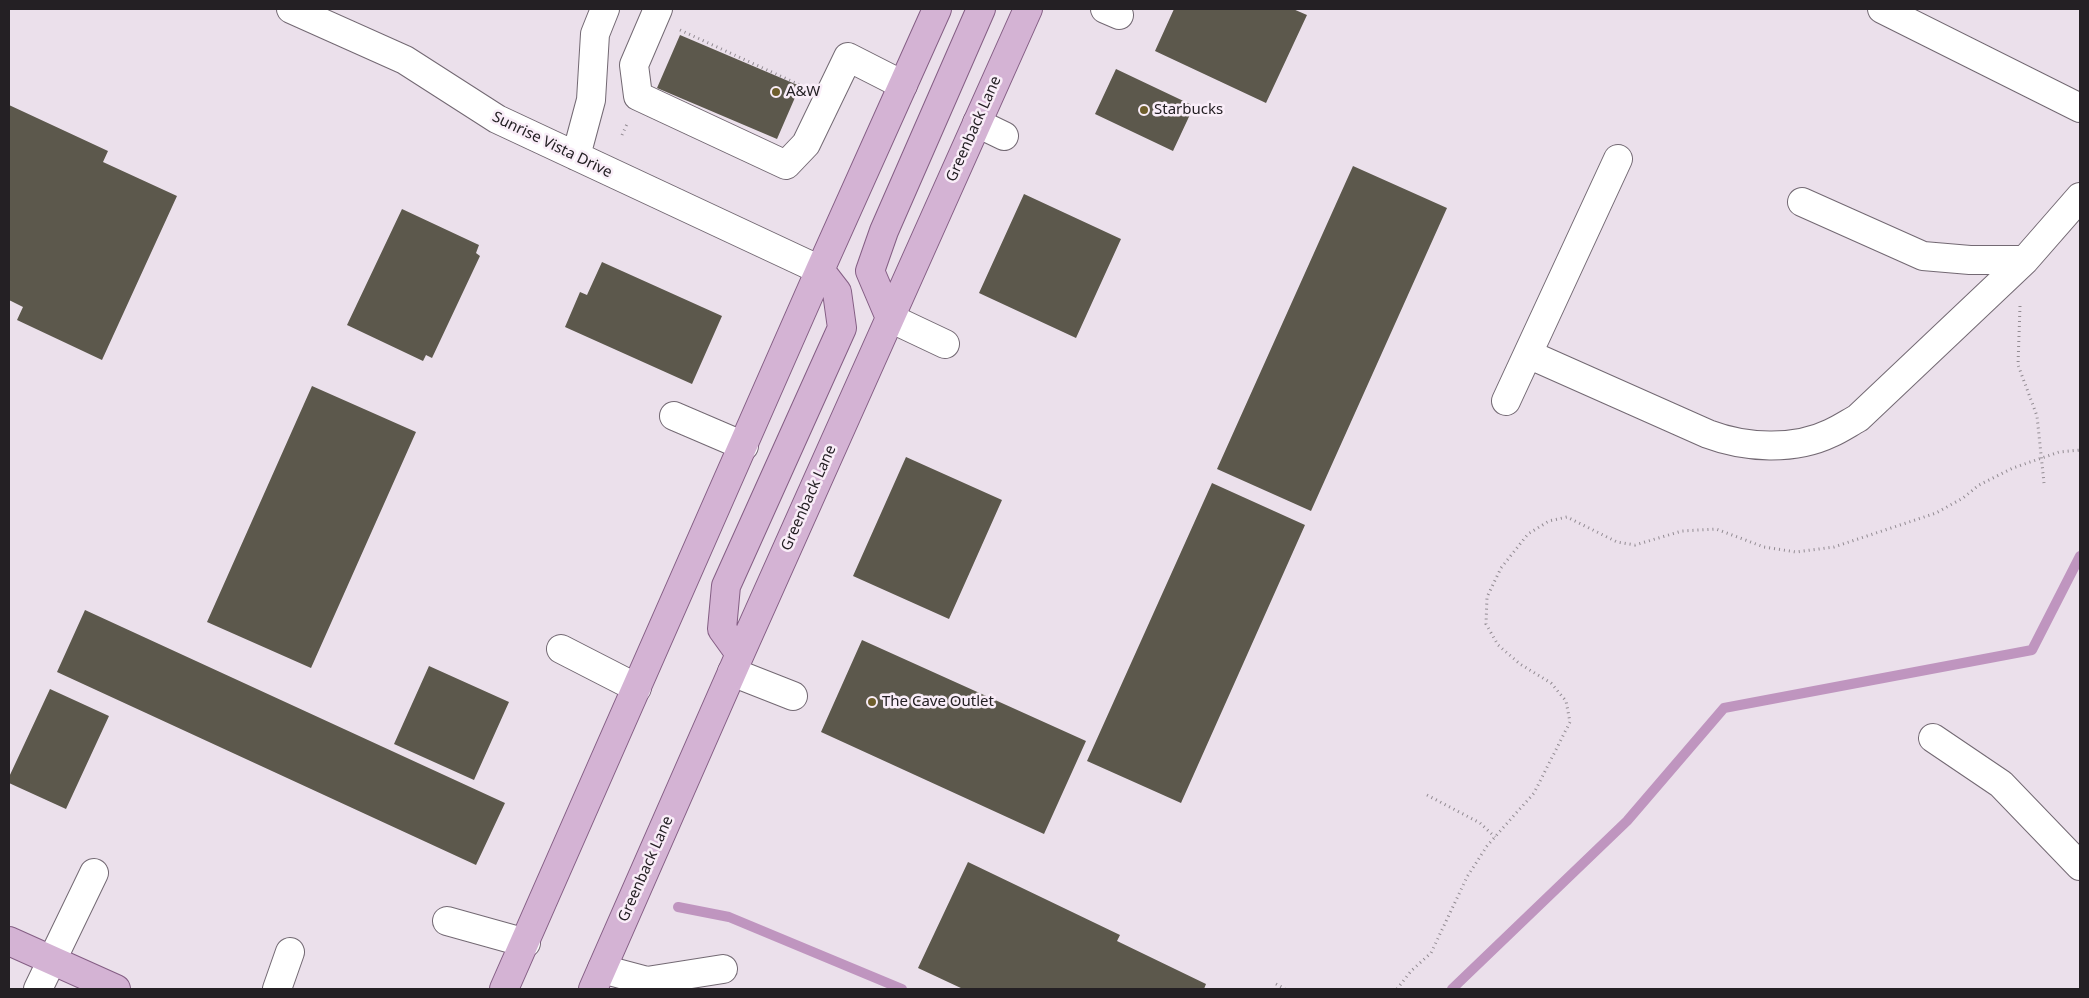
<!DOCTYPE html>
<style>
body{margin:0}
#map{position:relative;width:2089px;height:998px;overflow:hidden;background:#ebe0eb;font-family:"Noto Sans",sans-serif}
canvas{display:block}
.frame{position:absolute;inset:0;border:10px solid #242024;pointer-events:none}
</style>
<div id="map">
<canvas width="2089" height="998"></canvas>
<div class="frame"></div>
</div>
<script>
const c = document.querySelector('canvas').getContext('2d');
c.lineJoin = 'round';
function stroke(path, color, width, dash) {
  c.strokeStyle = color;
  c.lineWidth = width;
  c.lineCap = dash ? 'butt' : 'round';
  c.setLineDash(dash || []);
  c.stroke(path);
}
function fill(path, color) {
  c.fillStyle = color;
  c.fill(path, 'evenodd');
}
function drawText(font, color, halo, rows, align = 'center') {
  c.font = font + ' "Noto Sans",sans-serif';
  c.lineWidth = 5;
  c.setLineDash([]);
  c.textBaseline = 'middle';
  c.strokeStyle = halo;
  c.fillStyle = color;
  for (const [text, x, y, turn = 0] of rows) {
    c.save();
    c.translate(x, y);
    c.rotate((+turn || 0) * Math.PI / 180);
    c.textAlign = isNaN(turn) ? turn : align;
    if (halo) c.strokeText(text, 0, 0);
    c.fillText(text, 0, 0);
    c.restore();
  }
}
stroke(new Path2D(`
 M678,907L729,917L902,989
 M1452,989L1627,821L1724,708L2032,650L2080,556`), '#bf95bf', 10);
fill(new Path2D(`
 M1174,9H1293L1307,15L1266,103L1155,51Z
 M680,35L800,86L777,139L657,88Z
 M1116,69L1194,106L1173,151L1095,114Z
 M9,105L108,151L103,162L177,196L102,360L17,320L23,307L9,300Z
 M1353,166L1447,208L1311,511L1217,469Z
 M1024,194L1121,239L1076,338L979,293Z
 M402,209L479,245L476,253L480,256L432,358L426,355L423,361L347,325Z
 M602,262L722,316L692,384L565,327L580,292L587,295Z
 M312,386L416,432L311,668L207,622Z
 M906,457L1002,500L949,619L853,576Z
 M1212,483L1305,525L1181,803L1087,761Z
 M85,610L505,803L476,865L57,672Z
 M862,640L1086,741L1044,834L821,732Z
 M429,666L509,702L474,780L394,744Z
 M50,689L109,716L66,809L9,783V777Z
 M968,862L1120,935L1117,941L1206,984L1204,989H963L918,968Z`), '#5c584c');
const minor = new Path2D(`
 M291,9L405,60L497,119L820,270
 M658,9L634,65L638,96L786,165L806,144L848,57L903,85
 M1105,9L1119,15
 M1882,9L2080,108
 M977,123L1004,136
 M576,156L591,100L595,34L605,9
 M1802,202L1923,256L1970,260H2025
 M890,318L945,344
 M1528,354L1708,434C1745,448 1794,451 1831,433C1840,429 1849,423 1858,418L2025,260L2080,197
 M1506,401L1618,159
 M674,416L744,446
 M561,649L637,688
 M732,672L793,696
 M1933,738L2001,784L2080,866
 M447,921L526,943
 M602,969L647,981L723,969
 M38,989L94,873
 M277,989L290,952`);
const major = new Path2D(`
 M890,318L870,271L884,231L981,9
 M740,654L722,629L726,586L842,328L837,292L820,270
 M9,941L116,989
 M504,989L820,270L937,9
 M593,989L740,654L1028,9`);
stroke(minor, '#736973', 30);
stroke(major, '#845e84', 30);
stroke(new Path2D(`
 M680,30L802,86
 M622,135L627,124
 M2020,306L2018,365L2037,416L2044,483
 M1427,795L1480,823L1495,837
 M1276,984L1285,989
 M1397,989L1411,971L1431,953L1467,877L1487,846L1534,793L1570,722L1566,701L1551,683L1520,664L1498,645L1486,624L1487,597L1501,568L1528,534L1549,521L1567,517L1617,542L1635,545L1682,531L1716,529L1764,547L1796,552L1834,547L1936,513L1963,498L1979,485L2013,468L2059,452L2080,450`), '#928b92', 3, [1, 4]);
stroke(minor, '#fff', 28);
stroke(major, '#d4b3d4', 28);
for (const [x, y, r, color] of [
 [776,92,5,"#6e5e2c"],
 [1144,110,5,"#6e5e2c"],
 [872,702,5,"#6e5e2c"]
]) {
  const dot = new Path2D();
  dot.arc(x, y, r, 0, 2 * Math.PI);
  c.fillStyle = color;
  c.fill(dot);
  stroke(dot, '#f9edf8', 2);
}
drawText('15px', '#242024', '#f9edf8', [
 ["A&W",786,92],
 ["Starbucks",1154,110],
 ["The Cave Outlet",882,702]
], 'left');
drawText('15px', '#242024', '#f9edf8', [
 ["Greenback Lane",974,129,-66],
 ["Sunrise Vista Drive",552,145,26],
 ["Greenback Lane",809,498,-66],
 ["Greenback Lane",646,869,-66]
]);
</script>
